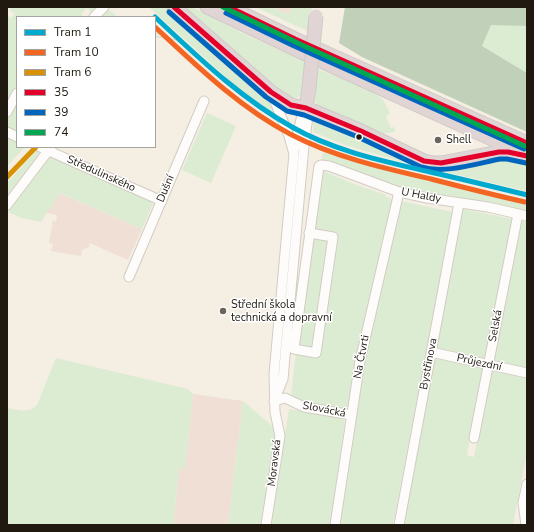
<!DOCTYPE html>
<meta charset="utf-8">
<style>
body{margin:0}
#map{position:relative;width:534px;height:532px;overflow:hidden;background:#f5eee3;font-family:"Nunito Sans",sans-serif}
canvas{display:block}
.frame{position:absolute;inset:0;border:8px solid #1f1910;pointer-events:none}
.legend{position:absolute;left:16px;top:16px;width:140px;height:132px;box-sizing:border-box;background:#fff;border:1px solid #a5a39f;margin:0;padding:5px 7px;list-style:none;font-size:12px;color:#1f1910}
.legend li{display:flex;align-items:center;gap:8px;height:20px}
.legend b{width:20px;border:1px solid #a5a39f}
</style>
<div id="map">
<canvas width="534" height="532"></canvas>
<div class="frame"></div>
<ul class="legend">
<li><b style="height:5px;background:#00a9ce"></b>Tram 1</li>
<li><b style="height:5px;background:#f26522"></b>Tram 10</li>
<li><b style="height:5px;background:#d79102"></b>Tram 6</li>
<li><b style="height:5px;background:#e4002b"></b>35</li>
<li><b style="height:5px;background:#0065bd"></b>39</li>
<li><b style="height:5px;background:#00a651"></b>74</li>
</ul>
</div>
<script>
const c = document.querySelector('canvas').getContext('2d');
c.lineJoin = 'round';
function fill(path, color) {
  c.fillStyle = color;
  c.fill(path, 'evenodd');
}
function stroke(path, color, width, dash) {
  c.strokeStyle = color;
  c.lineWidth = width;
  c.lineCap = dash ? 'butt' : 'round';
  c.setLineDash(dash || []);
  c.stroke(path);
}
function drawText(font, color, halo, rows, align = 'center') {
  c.font = font + ' "Nunito Sans",sans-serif';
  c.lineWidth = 3;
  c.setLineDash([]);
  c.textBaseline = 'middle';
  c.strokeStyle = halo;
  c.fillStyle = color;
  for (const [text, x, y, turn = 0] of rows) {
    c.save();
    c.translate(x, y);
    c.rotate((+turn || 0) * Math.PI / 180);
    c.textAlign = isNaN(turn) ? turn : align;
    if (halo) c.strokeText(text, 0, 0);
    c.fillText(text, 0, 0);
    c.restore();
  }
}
fill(new Path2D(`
 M272,7H292L289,15Z
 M59,193L142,229L128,260L90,243L89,247L82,250L81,256L51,251L53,244L49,243L53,221L56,222L57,215L47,213Z
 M193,394L243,401L228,525H173L179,468H185Z`), '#efdfd4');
fill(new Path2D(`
 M10,7H99L93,14L87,8L81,14L83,17H17V88L7,105V15L11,18L15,14L10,10Z
 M149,7H168L266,95L278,116L239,89Z
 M180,7H192L240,32L307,63L304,89L299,97L290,99L282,94Z
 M255,7H272L289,15L292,7H312L310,32Z
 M107,8L118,17H97Z
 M155,24L167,35H155Z
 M491,24L527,26V73L482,46Z
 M317,69C332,75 374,89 383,100C386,104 388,109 390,114L386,116L391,128L395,127V132L381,134L317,105L315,100Z
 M17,98V131L7,127V116Z
 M207,113L236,126L211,183L182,170Z
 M320,118C334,127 351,140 368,138L415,163L510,155L527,163V191L399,161L345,145L313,132V121Z
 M7,137L17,141V147H25L7,166Z
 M323,149L393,170L527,203V211L481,201L400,188L335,163L322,161Z
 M37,150L39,154L7,199V183Z
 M51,156L152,202L153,204L142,229L60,193L41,222L22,218L8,212L48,157Z
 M321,170L354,184L386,195L385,196L394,200L349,404L347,408L343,410C329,407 300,406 291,395L296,352L317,355L336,233L312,231Z
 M401,201L453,212L393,525H338L365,358Z
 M462,209L513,219L485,359L436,348Z
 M521,221L527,222V368L493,361Z
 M313,237L329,240L314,348H298Z
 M434,357L483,368L467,455L474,457L491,370L527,377V452L513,525H402Z
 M56,358L188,389L193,394L185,469L179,468L173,525H7V408C18,410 28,414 37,405Z
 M243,401L277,430L268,483L265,484L264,487L267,490L262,525H228Z
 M289,409L341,418L345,422L330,525H270Z`), '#dcecd3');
fill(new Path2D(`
 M345,7H527V26L491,25L482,46L527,73V132L362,57L339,43Z`), '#c1d1b9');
const minor = new Path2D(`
 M94,17L104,7
 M7,112L17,93
 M7,132L17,137
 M40,147L162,201
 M294,151L302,115L306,108
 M7,205L51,147
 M309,233L333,237L316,353L294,349L319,166L321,165L329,166L399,192L427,198L488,207L527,216
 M129,277L204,101
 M431,352L527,373
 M276,396L283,379L304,146L308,116L306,108
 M274,401L285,398L304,407L352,415
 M474,438L518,214
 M266,525L280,436L275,412L274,374L294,154L289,136L271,92
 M335,525L360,361L399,192
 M399,525L459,203
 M526,525L523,503L527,484`);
const highway = new Path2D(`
 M174,7L271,92L291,105L306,108L361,131L424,161L433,163H441L499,152H508L527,156
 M207,7L299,51L516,150
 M229,7L295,39L527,143
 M306,108L309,88`);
stroke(minor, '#d2ccc2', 11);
stroke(highway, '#cecbc5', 15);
stroke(minor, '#fefcfb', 9);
stroke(highway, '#e1d4d5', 13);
stroke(new Path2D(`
 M155,37C168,36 178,39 188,48`), '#d6d3cf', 1);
const highwayBridge = new Path2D(`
 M309,88L316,16`);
stroke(highwayBridge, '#cecbc5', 15, []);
stroke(highwayBridge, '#e1d4d5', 13);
stroke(new Path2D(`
 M174,7L271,92L291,105L306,108L361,131L424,161L441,163L499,152H508L527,156
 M229,7L295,39L527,143`), '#e4002b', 5);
stroke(new Path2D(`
 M169,12L266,97L287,111L304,115L358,137L421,167C445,174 475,164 500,159H507L526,163
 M226,13L292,45L524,149`), '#0065bd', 5);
stroke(new Path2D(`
 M223,7L302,45L527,147`), '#00a651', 5);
stroke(new Path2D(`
 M155,17C198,57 240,98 292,127C334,151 383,161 430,172C462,179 494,187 527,195`), '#00a9ce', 5);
stroke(new Path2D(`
 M155,27C197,66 239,107 290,134C334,157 383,168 431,179C462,187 494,195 525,202`), '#f26522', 5);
stroke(new Path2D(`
 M7,177L36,147`), '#d79102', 5);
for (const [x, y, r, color] of [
 [359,137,3.5,"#1f1910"],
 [438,140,4,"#6a645a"],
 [223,311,4,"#6a645a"]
]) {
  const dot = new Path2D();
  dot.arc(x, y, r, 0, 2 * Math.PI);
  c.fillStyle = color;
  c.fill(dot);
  stroke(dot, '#fff', 1.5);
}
drawText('11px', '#1f1910', '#fff', [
 ["Shell",446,140],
 ["Střední škola",231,305],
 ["technická a dopravní",231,318]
], 'left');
drawText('11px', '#1f1910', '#fff', [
 ["Středulinského",101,174,24],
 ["Dušní",166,189,-67],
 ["U Haldy",421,196,11],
 ["Selská",496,326,-79],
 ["Na Čtvrti",362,357,-79],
 ["Průjezdní",479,363,12],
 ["Bystřinova",429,364,-79],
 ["Slovácká",324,410,11],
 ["Moravská",275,463,-83]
]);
</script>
